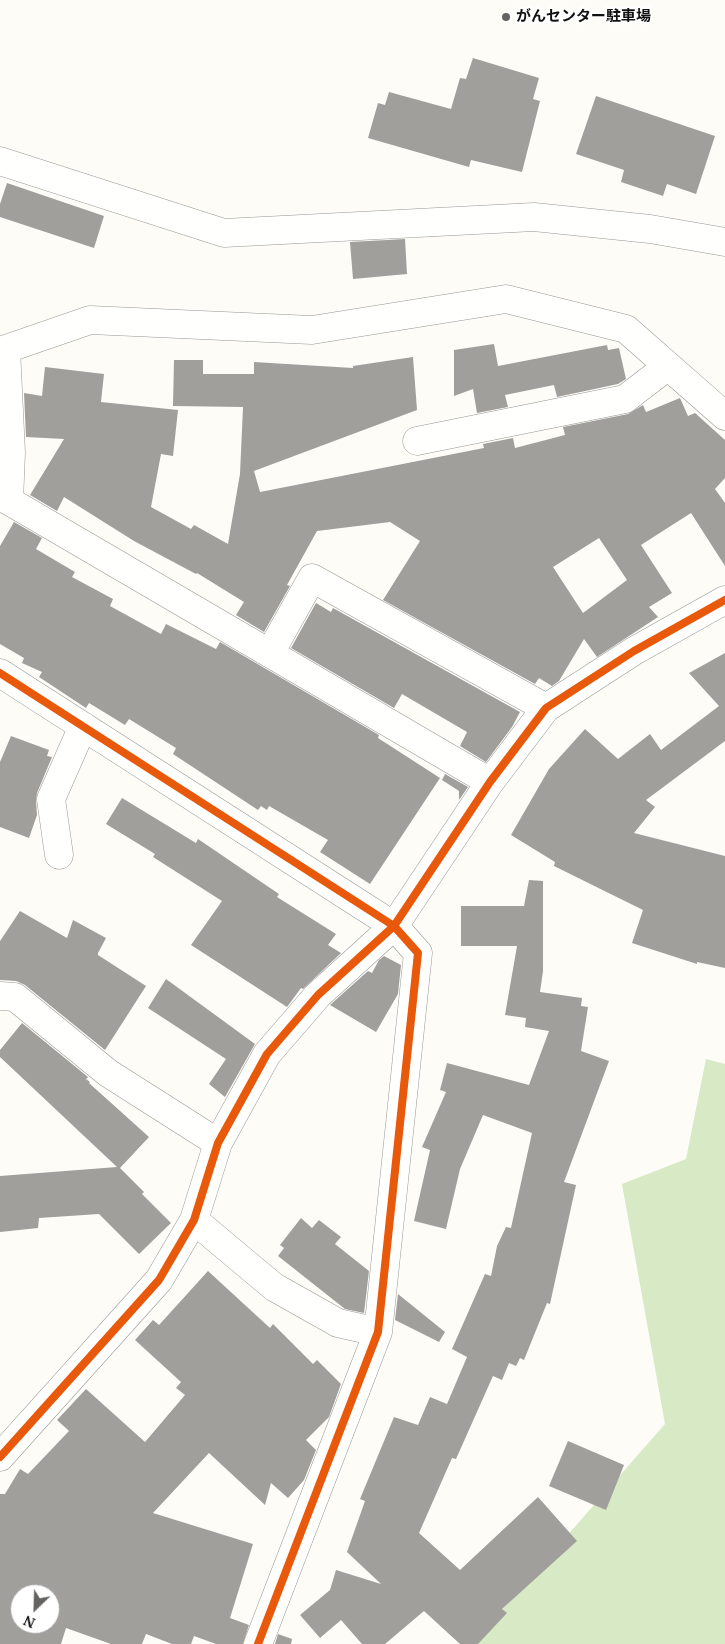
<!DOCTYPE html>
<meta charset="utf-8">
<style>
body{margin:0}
#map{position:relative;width:725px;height:1644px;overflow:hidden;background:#fdfcf7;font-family:"Noto Serif",serif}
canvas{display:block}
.north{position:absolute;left:10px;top:1584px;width:50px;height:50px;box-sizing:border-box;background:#fff;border:1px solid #a0a0a0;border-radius:50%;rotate:204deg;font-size:14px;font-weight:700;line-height:20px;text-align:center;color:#111}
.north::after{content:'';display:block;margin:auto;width:18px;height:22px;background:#646362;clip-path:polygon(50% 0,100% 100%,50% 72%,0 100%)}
</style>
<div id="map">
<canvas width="725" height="1644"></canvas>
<div class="north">N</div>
</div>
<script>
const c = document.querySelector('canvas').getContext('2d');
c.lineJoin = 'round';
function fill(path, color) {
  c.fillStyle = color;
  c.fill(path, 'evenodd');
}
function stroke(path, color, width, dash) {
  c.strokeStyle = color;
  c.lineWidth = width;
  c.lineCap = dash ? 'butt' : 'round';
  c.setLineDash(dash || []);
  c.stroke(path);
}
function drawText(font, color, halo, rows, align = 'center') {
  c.font = font + ' "Noto Serif","Noto Sans JP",serif';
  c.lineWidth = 5;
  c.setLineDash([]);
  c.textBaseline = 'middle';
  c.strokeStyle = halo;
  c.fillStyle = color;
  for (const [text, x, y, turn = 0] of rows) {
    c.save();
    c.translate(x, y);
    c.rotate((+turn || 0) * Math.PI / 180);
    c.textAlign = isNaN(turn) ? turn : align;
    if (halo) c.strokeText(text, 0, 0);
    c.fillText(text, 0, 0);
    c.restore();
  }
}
fill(new Path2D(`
 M706,1059L725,1064V1644H472L665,1424L622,1184L686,1159Z`), '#d8eac5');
fill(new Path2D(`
 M473,58L539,78L533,99L540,101L522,172L471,160L469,167L368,138L378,103L385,105L389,92L451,109L460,78L466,79Z
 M596,96L715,136L696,194L667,184L663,196L621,182L624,170L576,154Z
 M7,183L104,216L94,248L0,217V204Z
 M405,239L407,274L353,279L350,242Z
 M494,344L498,366L607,345L608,350L619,348L626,379L618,384L557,397L554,385L505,395L508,407L477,413L473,389L454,396V350Z
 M413,357L417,410L254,471L260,492L484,448L483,444L513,438L515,448L565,435L563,427L628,414L643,405L646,412L680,398L688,416L695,413L725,440V478L715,489L725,503V566L691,513L641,545L672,593L649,607L658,617L597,657L584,639L559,681L552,686L539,678L535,684L383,600L420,541L390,522L317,531L287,585L290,586L264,632L236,615L244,602L197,573L196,574L134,541L64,497L57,511L30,495L64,439L26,437L24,393L42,396L45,367L104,374L101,402L178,410L173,456L161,454L151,507L191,529L194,525L228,544L240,474L243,407L173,406L174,360H203V374H254V362L353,368V366ZM599,538L627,580L583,613L553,567Z
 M14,522L42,538L36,549L75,572L72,577L113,599L110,606L161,634L166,624L216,649L220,642L379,735L378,738L440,778L370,884L320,852L328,840L269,806L267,810L261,806L258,810L173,754L176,748L129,719L125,725L89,703L86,708L39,677L42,672L22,663L24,658L0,644V546Z
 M316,603L331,612L333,608L520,712L512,727L486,762L460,746L467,732L402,694L394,708L291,648Z
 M725,653V741L646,800L655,807L634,833L725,856V968L697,962V964L632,943L643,910L554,866L555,862L511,835L549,769L585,729L618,759L650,734L661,750L719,706L689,673Z
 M11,736L49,750L47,756L52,757L37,793L36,801L37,815L29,838L0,827V762Z
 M445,774L468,787L459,800V791L442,780Z
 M122,798L196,843L198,839L279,894L277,897L336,934L328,945L341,953L303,989L301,988L287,1007L191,945L222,901L153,857L155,854L106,824Z
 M529,880L543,881V971L540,992L582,998L581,1006L588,1007L581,1051L609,1061L564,1182L576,1185L550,1304L547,1303L524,1360L520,1358L516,1366L509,1363L502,1380L493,1376L456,1459L452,1458L419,1533L460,1570L538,1497L577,1541L502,1609L507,1613L478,1644H460L424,1611L385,1644H362L341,1620L320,1638L300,1615L330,1590L336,1570L381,1584L347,1552L365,1501L360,1499L394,1417L418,1425L430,1397L447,1404L467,1357L452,1349L485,1274L491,1276L497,1246L506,1227L511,1228L532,1133L483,1115L460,1169L446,1229L414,1221L430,1150L422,1147L446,1092L440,1090L447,1063L529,1085L549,1031L525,1027L526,1018L505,1015L517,946H461V906H524Z
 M20,911L67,938L73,920L106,938L98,953V955L146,986L105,1050L25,985L16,981L0,980V941Z
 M384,956L401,965L398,994L376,1032L330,1005L368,971L372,973L379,960Z
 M166,979L255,1044L225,1097L209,1084L226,1059L148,1008Z
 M22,1023L88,1077L86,1079L90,1082L89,1083L149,1137L120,1168L144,1192L142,1194L171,1223L139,1254L99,1214L39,1218L38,1228L0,1232V1176L117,1167L0,1057V1050Z
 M301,1218L312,1228L319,1220L341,1237L335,1244L369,1271L364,1313L345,1309L278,1256L284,1248L280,1245Z
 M208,1271L270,1328L273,1324L313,1364L317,1360L341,1384L329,1417L306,1440L316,1450L304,1480L288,1498L271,1483L265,1505L209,1453L153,1513L253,1544L230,1618L249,1625L243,1644H216L194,1636L191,1644H172L146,1634L142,1644H111L66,1628L61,1644H0V1494H5L20,1469L28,1474L69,1431L57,1420L86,1389L145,1442L185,1395L176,1388L181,1382L135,1340L153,1320L159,1325ZM20,1594H50V1624H20Z
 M398,1294L445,1332L439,1342L395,1320Z
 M568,1441L624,1465L606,1510L549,1486Z
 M278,1634L292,1639L291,1644H275Z`), '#a19f9c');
const minor = new Path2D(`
 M0,161L224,233L534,217L650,229L725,242
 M6,349L11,453L9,501L490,782
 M0,351L90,320L312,330L506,299L626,329L725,416
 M417,441L625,399L668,366
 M270,653L312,578L546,708
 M0,673L394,926L318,995L267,1054L218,1143L194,1220L159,1280L0,1457
 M59,855L51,799L83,726
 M0,996L15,997L108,1073L218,1143
 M194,1220L274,1287L338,1323L378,1332
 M258,1644L378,1332L418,953L394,926L490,782L546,708L634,651L725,600`);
stroke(minor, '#979795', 29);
stroke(minor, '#fffffe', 28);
stroke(new Path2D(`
 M0,673L394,926L318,995L267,1054L218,1143L194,1220L159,1280L0,1457
 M258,1644L378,1332L418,953L394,926L490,782L546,708L634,651L725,600`), '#e8590c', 8);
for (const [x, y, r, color] of [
 [506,17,5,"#646362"]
]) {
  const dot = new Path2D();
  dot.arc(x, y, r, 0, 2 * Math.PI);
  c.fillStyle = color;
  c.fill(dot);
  stroke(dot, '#fff', 2);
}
drawText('bold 15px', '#111', '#fff', [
 ["がんセンター駐車場",516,17]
], 'left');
</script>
